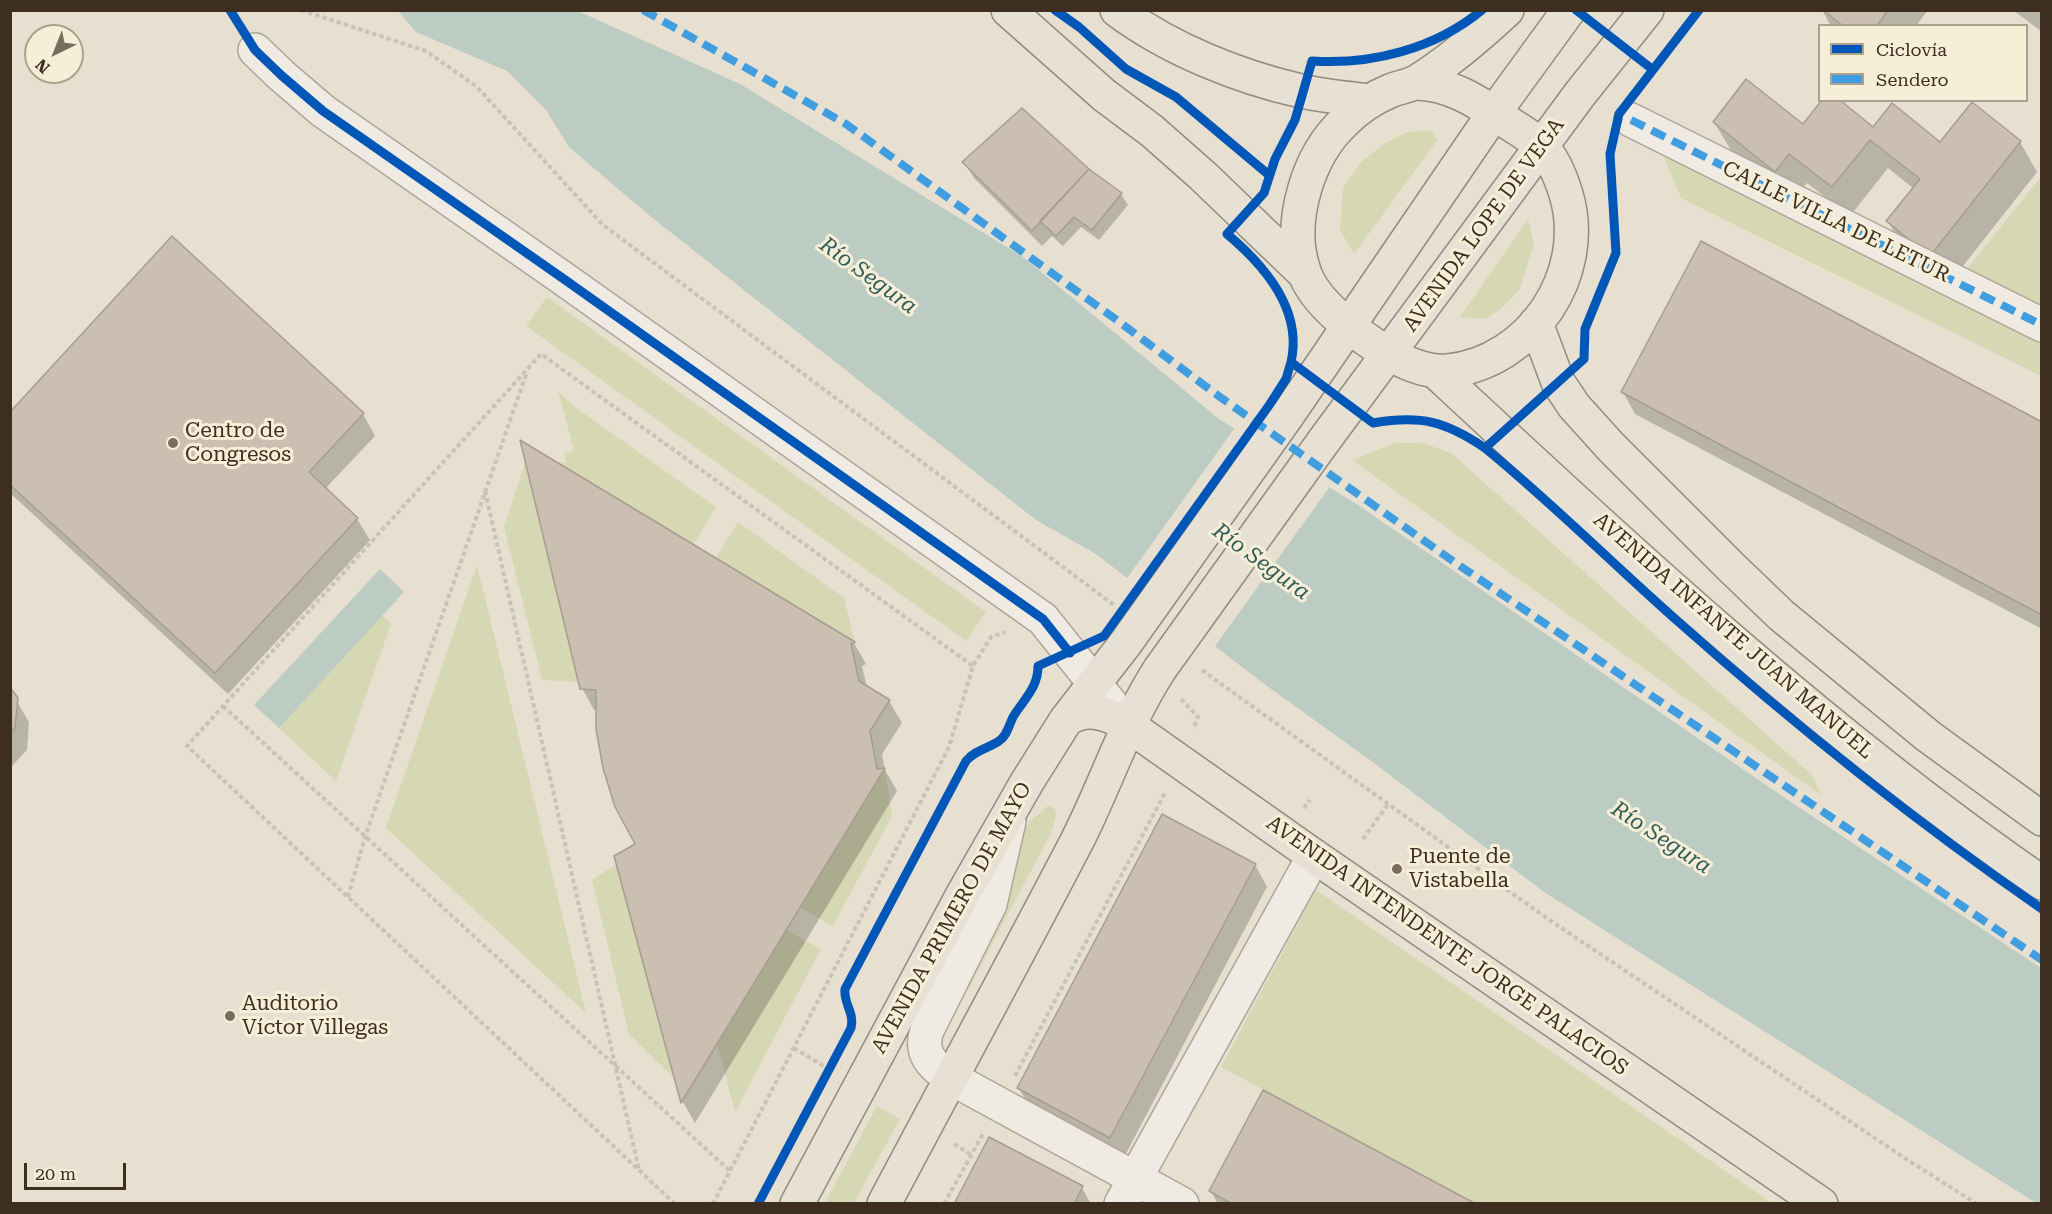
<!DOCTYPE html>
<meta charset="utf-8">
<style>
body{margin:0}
#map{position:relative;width:2052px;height:1214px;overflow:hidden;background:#e7e0d1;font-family:"Roboto Serif",serif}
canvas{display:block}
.frame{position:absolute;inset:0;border:12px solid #3d2e20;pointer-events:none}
.legend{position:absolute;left:1818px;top:24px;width:210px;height:78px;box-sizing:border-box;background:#f7eed8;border:2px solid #ada18e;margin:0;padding:8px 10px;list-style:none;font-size:18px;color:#3d2e20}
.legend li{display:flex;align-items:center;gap:12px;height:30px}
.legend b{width:30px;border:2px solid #ada18e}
.north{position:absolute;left:24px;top:24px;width:60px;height:60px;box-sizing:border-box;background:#f7eed8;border:2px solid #ada18e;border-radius:50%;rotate:223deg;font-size:16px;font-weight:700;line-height:24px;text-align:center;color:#3d2e20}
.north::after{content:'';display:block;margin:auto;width:21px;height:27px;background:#786c5e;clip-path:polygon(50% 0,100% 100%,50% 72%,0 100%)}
.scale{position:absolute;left:24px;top:1163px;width:102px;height:27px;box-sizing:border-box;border:3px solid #3d2e20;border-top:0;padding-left:8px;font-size:18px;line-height:21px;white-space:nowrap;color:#3d2e20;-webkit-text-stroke:4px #f7eed8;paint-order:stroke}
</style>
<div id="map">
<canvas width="2052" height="1214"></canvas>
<div class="frame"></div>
<ul class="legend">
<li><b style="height:8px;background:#0057b8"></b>Ciclovía</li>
<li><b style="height:8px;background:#3f9de0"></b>Sendero</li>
</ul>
<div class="north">N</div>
<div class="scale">20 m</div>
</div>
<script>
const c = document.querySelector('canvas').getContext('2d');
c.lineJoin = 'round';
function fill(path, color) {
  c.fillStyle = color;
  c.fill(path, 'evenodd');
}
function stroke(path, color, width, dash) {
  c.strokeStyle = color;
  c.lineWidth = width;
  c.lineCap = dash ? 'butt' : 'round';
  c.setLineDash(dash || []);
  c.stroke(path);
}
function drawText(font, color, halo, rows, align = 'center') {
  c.font = font + ' "Roboto Serif",serif';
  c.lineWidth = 6;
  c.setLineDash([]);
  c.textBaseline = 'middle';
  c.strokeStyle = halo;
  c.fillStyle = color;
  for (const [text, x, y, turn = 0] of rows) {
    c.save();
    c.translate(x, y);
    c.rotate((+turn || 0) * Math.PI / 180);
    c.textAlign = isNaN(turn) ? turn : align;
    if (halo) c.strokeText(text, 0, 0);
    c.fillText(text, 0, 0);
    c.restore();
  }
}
fill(new Path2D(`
 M1647,116L1957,281L2041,177V376L1681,198Z
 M1430,130L1438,139L1354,254L1340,230L1343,188L1361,162L1385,143L1407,132Z
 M1528,219L1534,243L1520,289L1501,309L1485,319L1460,317Z
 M547,297L986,612L966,641L526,326Z
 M558,391L572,405L716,507L693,545L560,464L566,462L564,454L574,450Z
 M1395,443H1422L1451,453L1813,776L1821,795L1352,460Z
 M525,463L579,682L542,680L504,527Z
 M738,522L844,598L855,642L716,558Z
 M477,565L586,1013L386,828Z
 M382,615L391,624L336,781L279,728Z
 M885,768L892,816L833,926L800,908Z
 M1049,805L1055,809L1056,815L1051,833L950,1024L947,1025L1018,841L1031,820Z
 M617,864L675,1079L629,1034L592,880Z
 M1316,890L1772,1203H1476L1221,1067Z
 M786,930L821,949L735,1112L717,1044Z
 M877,1106L900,1119L854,1203H825Z`), '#d6d7b3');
fill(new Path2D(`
 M398,11H578L740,84L1023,257L1219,419L1358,505L1782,796L2041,968V1203H2036L1544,892L1370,760L1260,681L1096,554L1036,520L650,216L569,147L546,110L507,71L416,32Z
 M380,569L404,592L279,728L254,705Z`), '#bcccc2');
fill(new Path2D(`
 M1236,426L1331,485L1213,649L1125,581Z`), '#e7e0d1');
fill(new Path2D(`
 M1822,10H1928L1916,26H1831Z
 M2013,10H2042V32Z
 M1714,122L1874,129L1941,144L2020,142L2037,172L1948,285L1905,251L1888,221L1914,189L1888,168L1850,216L1807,183L1793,201L1732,152Z
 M964,162L1121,194L1128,205L1099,240L1081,227L1063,246L1052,236L1042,246L974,178Z
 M1623,392L2042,424V629L1635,414Z
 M10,414H363L375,436L325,489L357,519L370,540L228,694L10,493Z
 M522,443L854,643L866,664L862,666L867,688L889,701L902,723L882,754L885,770L897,791L695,1123L683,1102L616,857L637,844L597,710H594L582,688Z
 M10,690L29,722L27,750L10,768Z
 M1255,865L1267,887L1123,1159L1031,1110L1019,1088Z
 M1082,1188L1091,1204H956Z
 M1211,1191L1473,1204H1218Z`), '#0003');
const building = new Path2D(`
 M1823,10H1888L1877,26H1843Z
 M1746,79L1803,124L1822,100H1840L1873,127L1892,103L1940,142L1972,102L2021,141L1930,256L1886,221L1920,179L1870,140L1832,187L1789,154L1775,172L1713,122Z
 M1022,108L1089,169L1032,231L962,162Z
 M1089,169L1122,193L1092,230L1074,217L1056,236L1040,221Z
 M172,236L364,413L309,472L358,518L215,673L10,485V412Z
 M1701,241L2042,422V615L1621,392Z
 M520,440L855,642L851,644L859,681L890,700L870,731L877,769L885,768L681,1103L614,856L635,844L615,807L603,768L596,729V690L580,689Z
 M10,687L18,698L15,728L10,733Z
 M1162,814L1256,864L1110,1138L1017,1088Z
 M1263,1090L1476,1204H1232L1209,1191Z
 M989,1137L1083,1186L1074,1204H954Z`);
fill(building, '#cbbfb2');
stroke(building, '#a89c90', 1.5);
const minor = new Path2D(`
 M255,50L281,75L323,111L561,277L1043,619L1111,704
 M1631,120L2042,325
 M1009,821L990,904L927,1030C919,1053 932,1066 951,1078L1182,1204
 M1121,1204L1314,856`);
const major = new Path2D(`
 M1008,10L1104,95L1152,131L1203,176L1304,273
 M1117,10C1169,49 1239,77 1301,91C1323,96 1346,98 1369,101
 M1416,83C1449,84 1474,99 1501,118C1514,127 1530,135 1541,146C1553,158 1561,178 1566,194C1590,274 1531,362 1448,371C1412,375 1361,338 1336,315C1324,304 1309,287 1304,271C1287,222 1308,155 1345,121C1358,108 1373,98 1390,91C1399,87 1410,86 1418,81C1450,61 1479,36 1507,10
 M1536,323L1558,382L1574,406L1611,447L1730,566L1781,615L1928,736L2042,819
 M1437,373C1630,552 1824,733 2042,883
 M1287,416L1494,113L1569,10
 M1323,442L1580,94L1647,10
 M1066,720C1087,705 1109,714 1128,725L1314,856L1821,1204
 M797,1204L962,896L1027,782L1066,720L1125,644
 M884,1204C948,1083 1014,962 1077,841C1106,784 1125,723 1160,669`);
stroke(minor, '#ada599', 36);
stroke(major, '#928b80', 36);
stroke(new Path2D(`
 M301,10L426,51L476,86L603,225L1114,605
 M485,491L639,1170
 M1202,670L1548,919L1900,1155L1977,1204
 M1181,699L1198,717L1193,729
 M223,706L730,1171
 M1304,808L1310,800
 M1363,839L1388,804
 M348,897L365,837L527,372
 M794,1048L832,1071
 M1015,1076L1166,791
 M954,1144L970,1154
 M675,1204L187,746L541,354L973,666
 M713,1204L949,747L973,666L991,637L1005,632
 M944,1204L984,1132`), '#c8c2b9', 4, [4.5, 3]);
stroke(minor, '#efebe3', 33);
stroke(major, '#e6e1d4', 33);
const majorBridge = new Path2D(`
 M1125,644L1287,416
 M1160,669L1323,442`);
stroke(majorBridge, '#928b80', 36, []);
stroke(majorBridge, '#e6e1d4', 33);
stroke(new Path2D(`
 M643,10L846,124L1114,318L1220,397L1460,566L2042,960
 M1631,120L2042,325`), '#3f9de0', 8, [15, 8]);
stroke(new Path2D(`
 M230,10L255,50L281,75L323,111L561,277L1043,619L1070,653
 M1055,10L1079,27L1126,69L1176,97L1269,175
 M1576,10L1652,69
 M1291,362C1303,310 1264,265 1227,234L1264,193L1275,159L1295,120L1312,61C1371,65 1435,49 1482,10
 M1485,448C1551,502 1611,562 1674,618C1791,722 1913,820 2042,909
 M758,1204L851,1028C855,1013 843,1003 845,989L966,761C975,750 987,749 999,741C1007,736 1009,725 1013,717C1024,699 1038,688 1038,666L1104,636L1270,404L1286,379L1291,362L1373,423C1421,415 1445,421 1485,448L1584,359L1585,329L1616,253L1610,154L1619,114L1699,10`), '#0057b8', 9);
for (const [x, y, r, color] of [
 [173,443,6,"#786c5e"],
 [1397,869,6,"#786c5e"],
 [230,1016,6,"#786c5e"]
]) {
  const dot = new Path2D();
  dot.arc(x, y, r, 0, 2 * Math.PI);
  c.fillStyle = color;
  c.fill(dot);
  stroke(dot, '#f7eed8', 2);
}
drawText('21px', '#3d2e20', '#f7eed8', [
 ["CALLE VILLA DE LETUR",1836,222,26],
 ["AVENIDA LOPE DE VEGA",1484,225,-54],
 ["AVENIDA INFANTE JUAN MANUEL",1733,636,41],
 ["AVENIDA PRIMERO DE MAYO",952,918,-61],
 ["AVENIDA INTENDENTE JORGE PALACIOS",1447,946,35]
]);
drawText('21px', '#3d2e20', '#f7eed8', [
 ["Centro de",185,431],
 ["Congresos",185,455],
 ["Puente de",1409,857],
 ["Vistabella",1409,881],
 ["Auditorio",242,1004],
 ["Víctor Villegas",242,1028]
], 'left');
drawText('italic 22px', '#2f5d5a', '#f7eed8', [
 ["Río Segura",868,276,36],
 ["Río Segura",1261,562,36],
 ["Río Segura",1661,838,33]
]);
</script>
